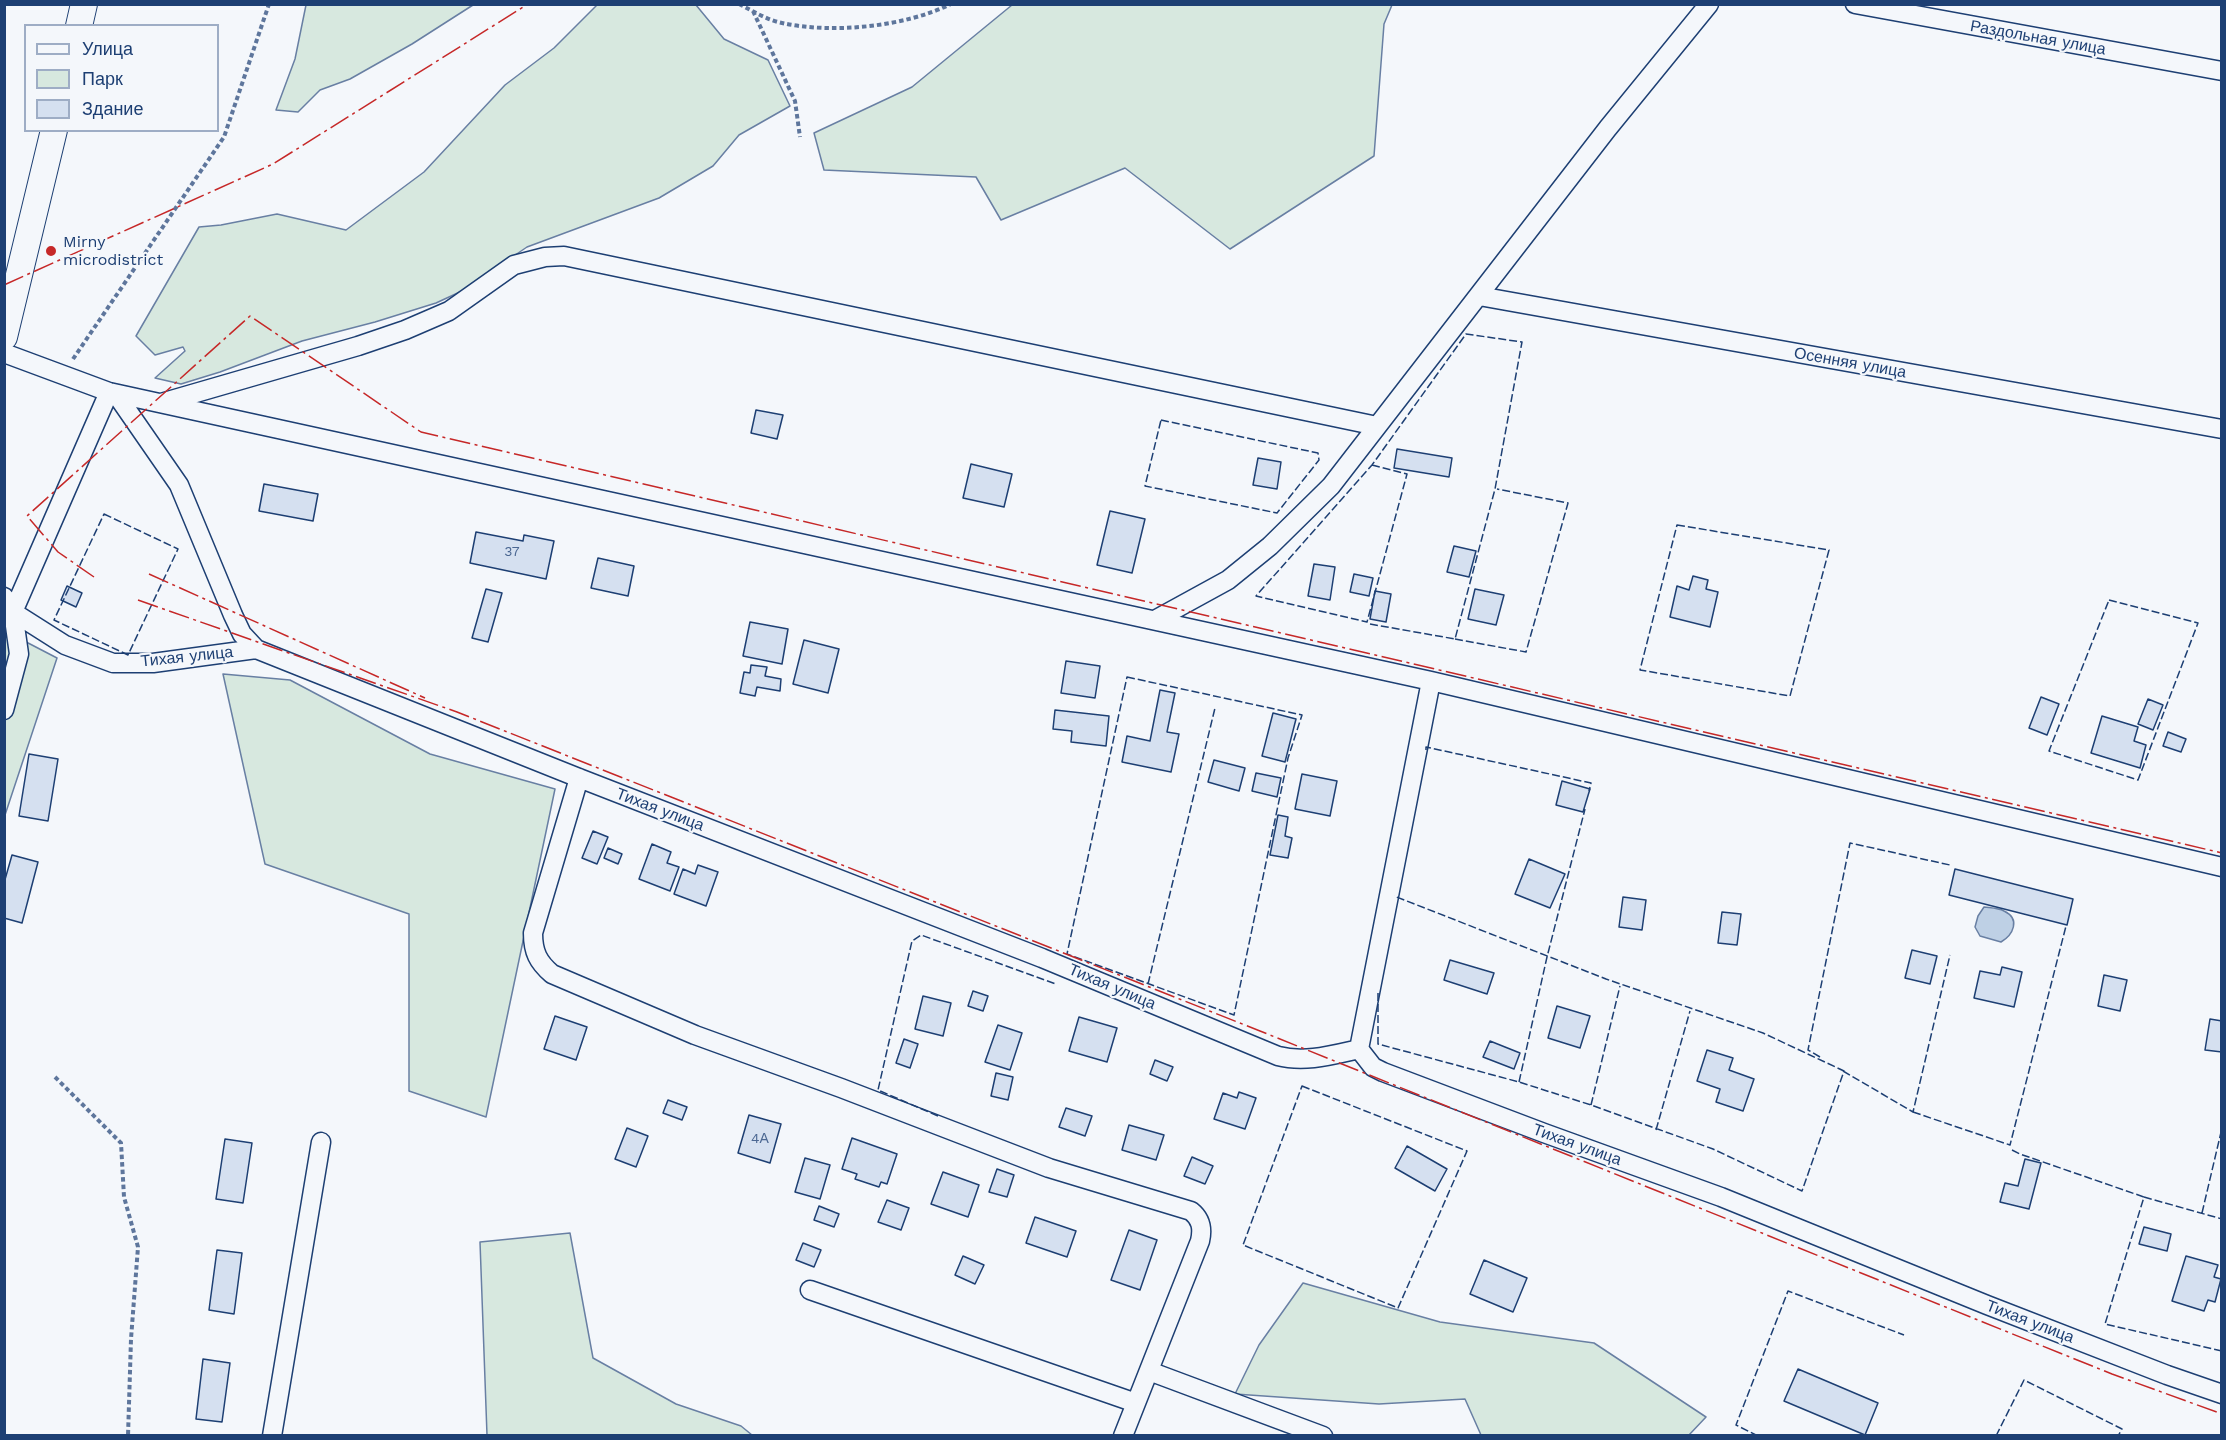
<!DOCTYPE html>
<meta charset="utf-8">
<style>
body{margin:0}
#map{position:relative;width:2226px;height:1440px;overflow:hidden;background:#f4f7fb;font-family:"Work Sans",sans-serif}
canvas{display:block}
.frame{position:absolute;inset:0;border:6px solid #1d3f73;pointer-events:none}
.legend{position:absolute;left:24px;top:24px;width:195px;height:108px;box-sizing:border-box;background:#f4f7fb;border:2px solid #9eadc5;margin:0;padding:8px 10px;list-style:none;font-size:18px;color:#1d3f73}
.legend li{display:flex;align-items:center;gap:12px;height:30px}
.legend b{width:30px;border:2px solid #9eadc5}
</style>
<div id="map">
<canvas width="2226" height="1440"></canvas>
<div class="frame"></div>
<ul class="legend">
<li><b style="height:8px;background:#f4f7fb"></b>Улица</li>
<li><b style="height:16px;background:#d7e8df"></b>Парк</li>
<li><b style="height:16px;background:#d5e0f0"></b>Здание</li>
</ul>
</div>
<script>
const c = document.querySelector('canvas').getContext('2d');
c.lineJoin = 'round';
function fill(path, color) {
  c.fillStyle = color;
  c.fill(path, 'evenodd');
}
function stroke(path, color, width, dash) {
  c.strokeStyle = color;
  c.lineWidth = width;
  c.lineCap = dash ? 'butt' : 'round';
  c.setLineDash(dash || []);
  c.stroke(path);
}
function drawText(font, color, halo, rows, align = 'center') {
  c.font = font + ' "Work Sans",sans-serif';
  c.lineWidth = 4.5;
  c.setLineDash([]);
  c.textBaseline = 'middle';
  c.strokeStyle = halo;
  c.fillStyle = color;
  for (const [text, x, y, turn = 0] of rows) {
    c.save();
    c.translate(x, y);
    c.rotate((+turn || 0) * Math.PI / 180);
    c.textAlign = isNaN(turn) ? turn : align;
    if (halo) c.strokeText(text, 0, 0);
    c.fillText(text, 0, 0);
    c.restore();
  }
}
const green = new Path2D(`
 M692,4L696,5L724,39L768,60L790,106L739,135L713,166L659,198L527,247L462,291L436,303L375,322L302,341L220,372L181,384L155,378L185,351L183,347L155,355L136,336L199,227L221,225L277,214L346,230L424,172L505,85L554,48L597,5Z
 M306,5V4L473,5L412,44L350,79L320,90L298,112L276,110L295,59Z
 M1012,5H1392L1384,24L1374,156L1230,249L1125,168L1001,220L976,177L824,170L814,133L912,87Z
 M5,631L57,658L5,815Z
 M223,674L290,680L430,754L555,789L486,1117L409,1091V914L265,864Z
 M570,1233L593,1358L676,1404L741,1426L752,1435H487L480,1242Z
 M1303,1283L1440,1322L1594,1343L1706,1417L1689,1435H1481L1465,1399L1379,1404L1235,1394L1259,1345Z`);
fill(green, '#d7e8df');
stroke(green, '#687fa3', 1.5);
const water = new Path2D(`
 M1984,907C1991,908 1998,908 2004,911C2021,919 2013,935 2001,942L1980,936L1975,927L1978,916Z`);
fill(water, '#bed0e5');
stroke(water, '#687fa3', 1.5);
const building = new Path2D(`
 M756,410L783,415L777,439L751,433Z
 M1397,449L1452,458L1449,477L1394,468Z
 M1258,458L1281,462L1277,489L1253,485Z
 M971,464L1012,474L1004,507L963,498Z
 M264,484L318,494L313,521L259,511Z
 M1110,511L1145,519L1132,573L1097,565Z
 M476,532L523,541L524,535L554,541L546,579L470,563Z
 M1454,546L1476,551L1469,577L1447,572Z
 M598,558L634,566L628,596L591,588Z
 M1314,564L1335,567L1330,600L1308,596Z
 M1354,574L1373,578L1369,596L1350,592Z
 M1693,576L1708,580L1706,589L1718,592L1710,627L1670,617L1677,586L1689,590Z
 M67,586L82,593L76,607L61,600Z
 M486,589L502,593L488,642L472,638Z
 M1475,589L1504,595L1496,625L1468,619Z
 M1375,591L1391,594L1386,622L1370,619Z
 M750,622L788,629L782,664L743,656Z
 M804,640L839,649L828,693L793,684Z
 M1066,661L1100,666L1095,698L1061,693Z
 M751,665L767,667L765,676L781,679L780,691L757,687L755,696L740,693L744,672L750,673Z
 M1160,690L1175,693L1167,732L1179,734L1171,772L1122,762L1127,736L1150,741Z
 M2041,697L2059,704L2047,735L2029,728Z
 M2148,699L2163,705L2153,730L2138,724Z
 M1055,710L1109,716L1106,746L1071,742L1072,731L1053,729Z
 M1273,713L1296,719L1285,762L1262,756Z
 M2102,716L2138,727L2134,741L2146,745L2140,768L2091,753Z
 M2168,732L2186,739L2181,752L2163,746Z
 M29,754L58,759L48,821L19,816Z
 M1214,760L1245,768L1239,791L1208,782Z
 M1256,773L1281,778L1277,797L1252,791Z
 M1302,774L1337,781L1330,816L1295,809Z
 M1562,781L1590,789L1583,812L1556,805Z
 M1278,815L1288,817L1285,836L1292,838L1288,858L1270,855Z
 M593,831L608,837L597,864L582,858Z
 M652,844L671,852L667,863L679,867L670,891L639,879Z
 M608,848L622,854L618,864L604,858Z
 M12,855L38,862L22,923L4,918V883Z
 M1529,859L1565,874L1550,908L1515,894Z
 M698,865L718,872L706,906L674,894L683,869L695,874Z
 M1955,869L2073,899L2067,925L1949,895Z
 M1623,897L1646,900L1642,930L1619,927Z
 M1722,912L1741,914L1737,945L1718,943Z
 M1912,950L1937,956L1930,984L1905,978Z
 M1450,960L1494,973L1487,994L1444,980Z
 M2002,967L2022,972L2014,1007L1974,998L1980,971L2000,975Z
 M2104,975L2127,980L2120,1011L2098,1006Z
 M973,991L988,996L983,1011L968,1006Z
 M923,996L951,1003L943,1036L915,1029Z
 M1557,1006L1590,1016L1580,1048L1548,1038Z
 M555,1016L587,1027L576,1060L544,1049Z
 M1079,1017L1117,1028L1107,1062L1069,1051Z
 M2210,1019L2222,1021V1052L2205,1050Z
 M998,1025L1022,1033L1010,1070L985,1062Z
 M904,1039L918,1044L910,1068L896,1063Z
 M1490,1041L1520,1053L1514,1069L1483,1057Z
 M1707,1050L1733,1058L1729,1070L1754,1079L1743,1111L1716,1102L1720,1089L1697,1081Z
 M1155,1060L1173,1067L1167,1081L1150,1074Z
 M996,1073L1013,1077L1008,1100L991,1096Z
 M1239,1092L1256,1098L1245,1129L1214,1119L1223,1093L1237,1098Z
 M668,1100L687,1107L682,1120L663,1113Z
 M1066,1108L1092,1116L1085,1136L1059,1127Z
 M749,1115L781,1124L770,1163L738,1153Z
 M1129,1125L1164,1135L1156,1160L1122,1150Z
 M627,1128L648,1136L636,1167L615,1159Z
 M852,1138L897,1154L887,1184L881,1182L879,1187L855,1179L857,1174L842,1169Z
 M225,1139L252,1143L243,1203L216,1199Z
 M1407,1146L1447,1169L1435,1191L1395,1168Z
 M1192,1157L1213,1166L1205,1184L1184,1176Z
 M805,1158L830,1165L820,1199L795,1192Z
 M2025,1159L2041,1163L2029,1209L2000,1202L2005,1183L2018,1186Z
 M997,1169L1014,1175L1007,1197L989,1192Z
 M943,1172L979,1185L968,1217L931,1204Z
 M887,1200L909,1208L901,1230L878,1222Z
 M819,1206L839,1214L834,1227L814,1220Z
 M1035,1217L1076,1231L1067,1257L1026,1243Z
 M2144,1227L2171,1234L2167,1251L2139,1244Z
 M1129,1230L1157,1240L1140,1290L1111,1280Z
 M803,1243L821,1250L814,1267L796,1260Z
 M217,1250L242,1253L234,1314L209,1310Z
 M963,1256L984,1265L975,1284L955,1275Z
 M2186,1256L2218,1265L2214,1277L2221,1279L2215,1302L2208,1300L2204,1311L2172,1301Z
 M1484,1260L1527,1278L1513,1312L1470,1294Z
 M203,1359L230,1363L222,1422L196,1419Z
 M1798,1369L1878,1403L1865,1435L1784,1401Z`);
fill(building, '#d5e0f0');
stroke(building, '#1d3f73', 1.5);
const street = new Path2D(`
 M1855,4L2222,71
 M1479,296L2222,429
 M4,353L109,392L1431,681L2222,867
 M116,394L179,485L233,615L242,634L256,649
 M161,403L358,346L405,330L449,311L514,265L545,257L564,256L1377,426
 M4,597L13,612L65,645L113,663H153L256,649L579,778L1042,958L1278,1056C1305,1063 1332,1055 1359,1049L1373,1067L1383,1072L1544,1133L1721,1197L1987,1305L2167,1375L2222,1394
 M1155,620L1228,580L1270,546L1331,486L1608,128L1709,4
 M4,710L19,654L13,612L109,392
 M579,778L533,933C533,952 538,962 552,974L695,1035L841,1088L1049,1168L1191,1211C1201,1219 1203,1228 1200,1241L1123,1436
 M1359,1049L1431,681
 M810,1290L1136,1403
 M1149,1371L1323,1436
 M272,1436L321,1142`);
const secondary = new Path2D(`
 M79,26L84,4
 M4,337L54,130`);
stroke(street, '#1d3f73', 21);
stroke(secondary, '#1d3f73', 28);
stroke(new Path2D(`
 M739,4C753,11 767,20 782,23C832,34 904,27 951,4
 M753,11L795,101L800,137
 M73,359L224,137L269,4
 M55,1077L121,1143L124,1197L138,1247L131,1339L128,1436`), '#5e769c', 4, [4.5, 3]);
stroke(street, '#f4f7fb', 18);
stroke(secondary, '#f4f7fb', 26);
stroke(new Path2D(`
 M1161,420L1318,453L1319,460L1277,513L1145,486Z
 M1372,465L1407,474L1367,622L1256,596Z
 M104,514L178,549L128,655L54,620Z
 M1677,525L1829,550L1790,696L1640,670Z
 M2109,600L2198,623L2138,780L2049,751Z
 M1370,624L1455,639L1495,489L1522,342L1466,334L1372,465
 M1455,639L1526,652L1568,503L1497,489
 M1127,677L1302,715L1288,758L1234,1015L1067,954Z
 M1426,750V747L1591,783L1589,791
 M1148,984L1215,708
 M1378,993V1044L1519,1082L1591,1105L1713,1149L1802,1191L1844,1071L1763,1033L1606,979L1394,896
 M1820,1057L1808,1050L1850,843L1950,865
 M1843,1071L1913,1112L1950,955
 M1519,1082L1547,957L1585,809
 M1302,1086L1467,1151L1398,1308L1243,1245Z
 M1591,1105L1620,986
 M1913,1112L2010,1145L2066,926
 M938,1116L878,1090L912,941L921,935L1056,984
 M1656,1130L1690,1011
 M2012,1150L2020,1154L2144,1197L2105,1324L2222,1351
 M2144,1197L2222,1219
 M2202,1213L2222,1128
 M1758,1436L1736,1425L1788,1291L1904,1335
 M1996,1436L2024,1380L2122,1429L2118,1436`), '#1d3f73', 1.5, [8, 3]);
stroke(new Path2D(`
 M4,285L273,164L528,4
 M149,574L425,698
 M94,577L58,552L27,516L250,316L421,432L2222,853
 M138,600L457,712L1260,1031L2112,1374L2222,1414`), '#c62828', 1.5, [21, 4.5, 3, 4.5]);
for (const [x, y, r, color] of [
 [51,251,6,"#c62828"]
]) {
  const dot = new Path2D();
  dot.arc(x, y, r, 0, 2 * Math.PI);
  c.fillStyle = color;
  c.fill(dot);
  stroke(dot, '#f4f7fb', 2);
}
drawText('14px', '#4b6792', null, [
 ["37",512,552],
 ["4А",760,1139]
]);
drawText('16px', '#1d3f73', '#f4f7fb', [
 ["Раздольная улица",2038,38,10],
 ["Осенняя улица",1850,363,10],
 ["Тихая улица",187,657,-6],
 ["Тихая улица",660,810,21],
 ["Тихая улица",1112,987,23],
 ["Тихая улица",1577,1145,20],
 ["Тихая улица",2030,1322,21]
]);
drawText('16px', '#1d3f73', '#f4f7fb', [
 ["Mirny",63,242],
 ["microdistrict",63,260]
], 'left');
</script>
